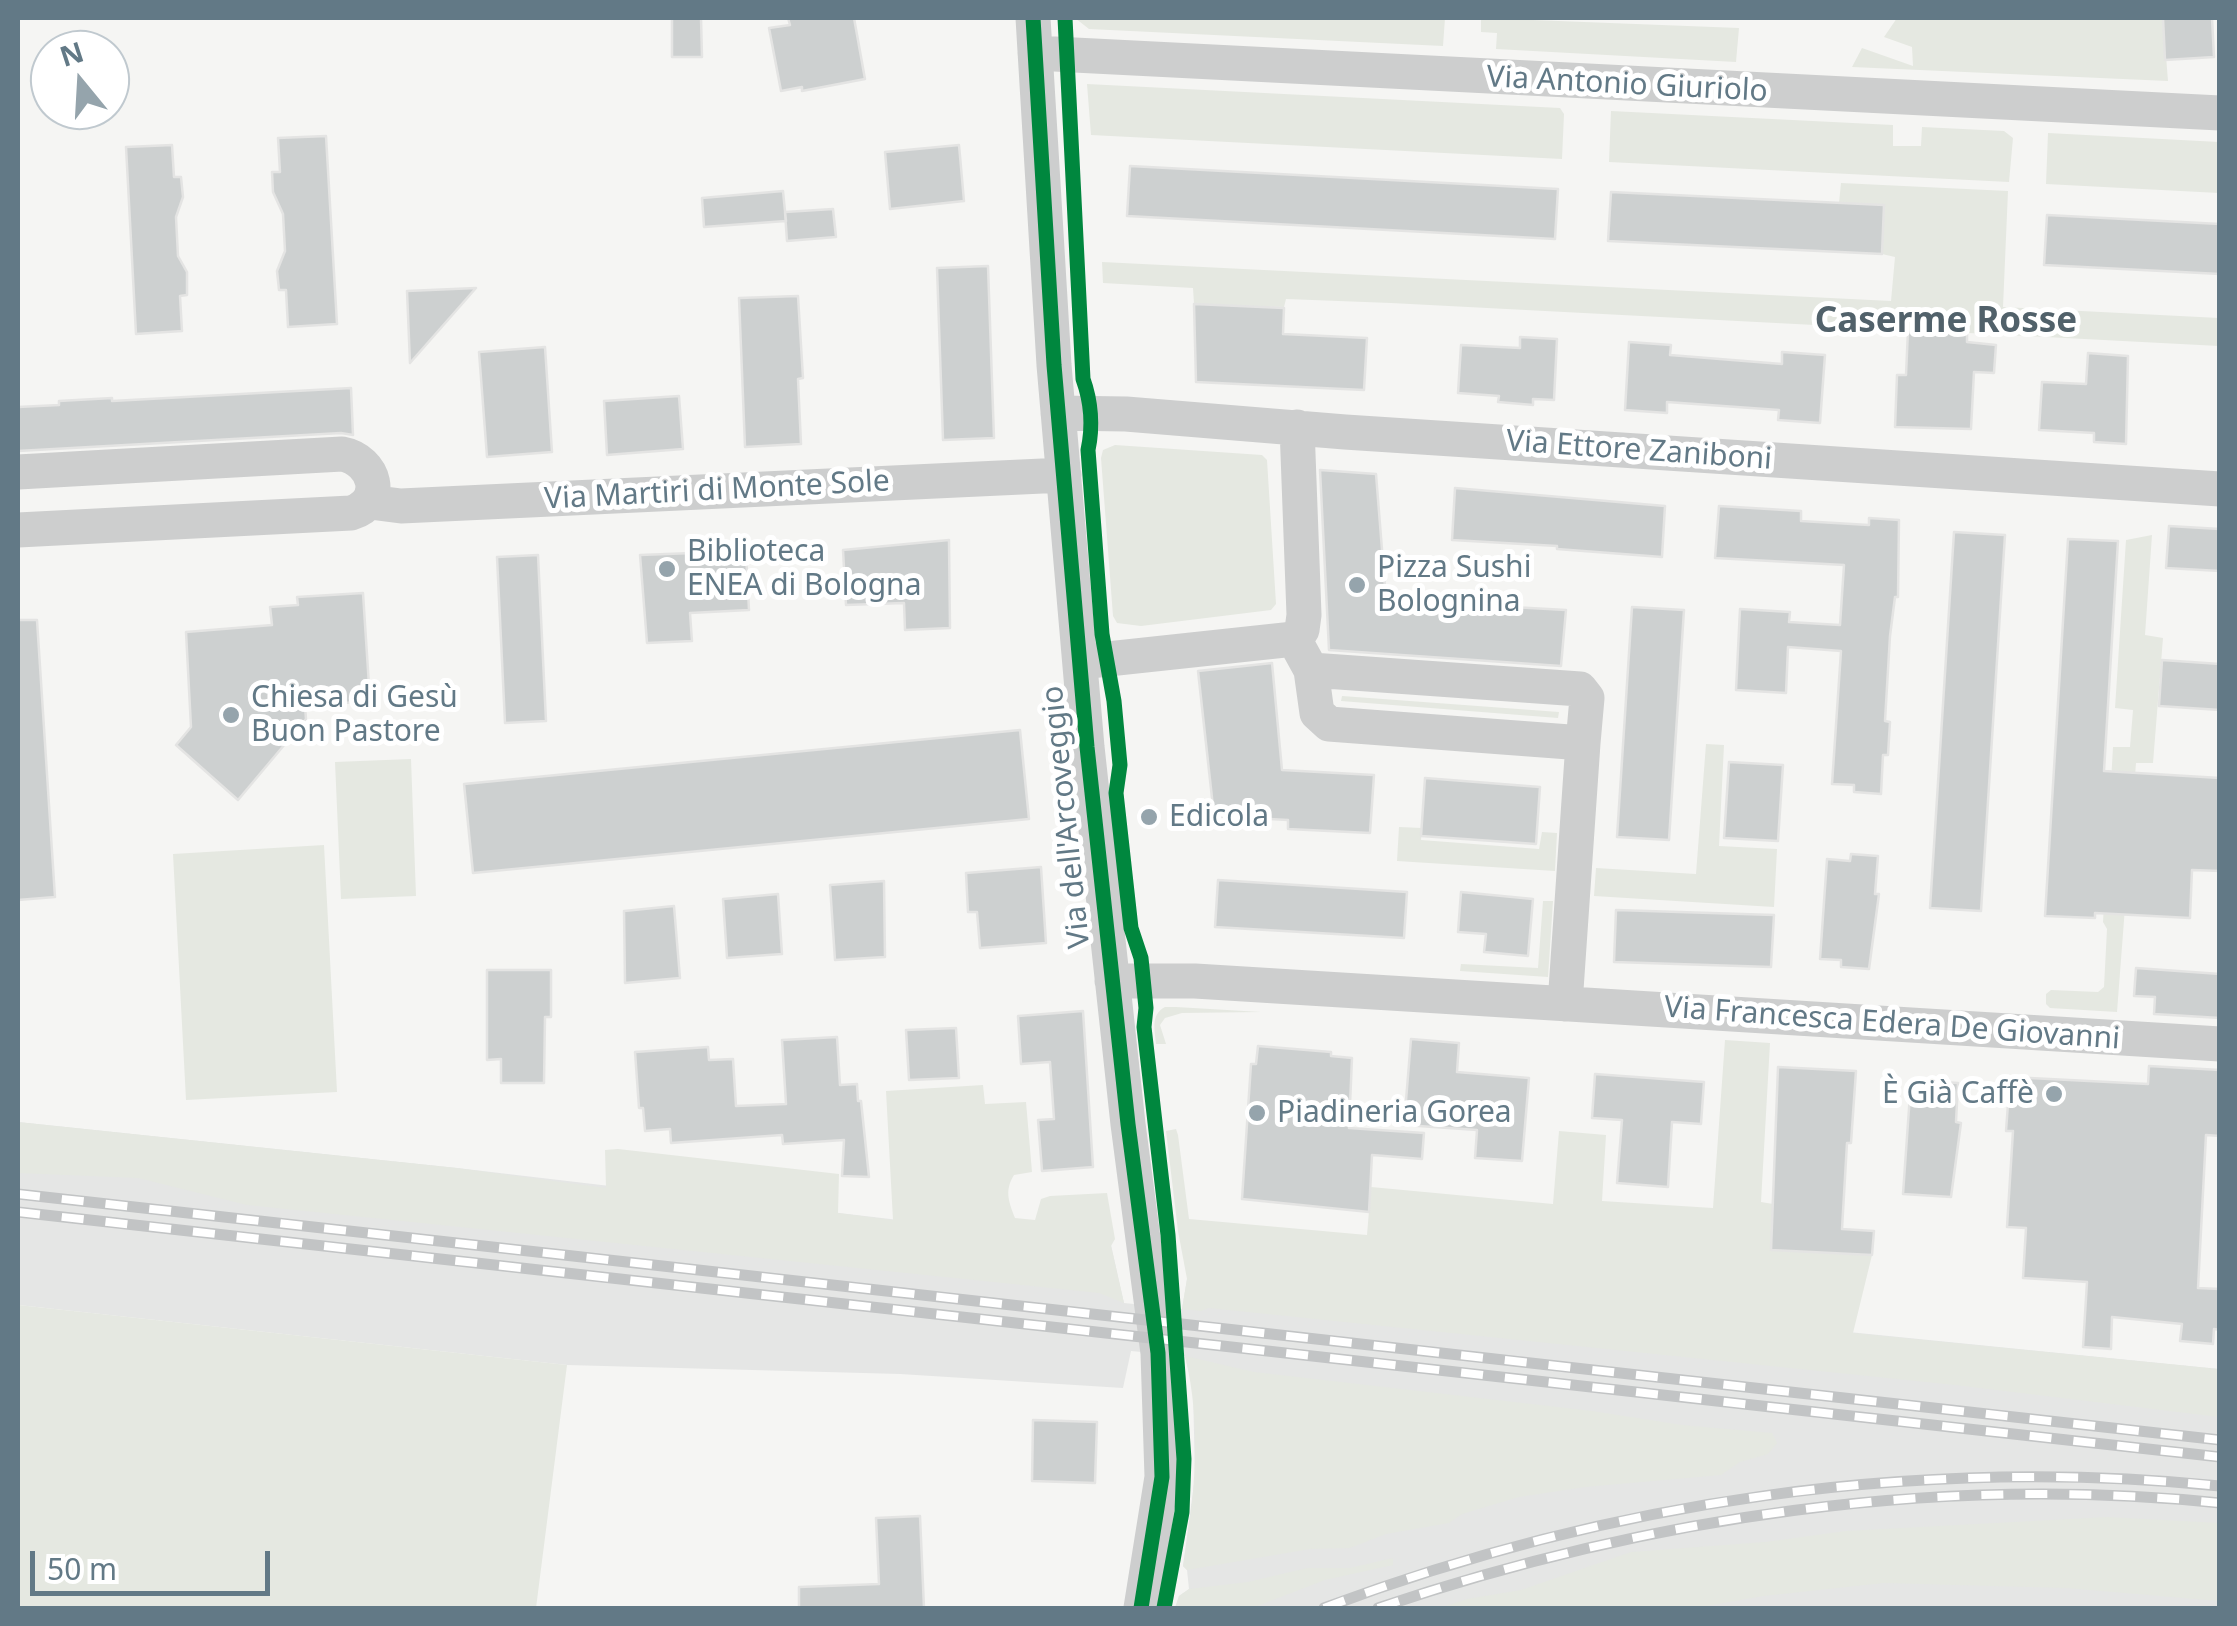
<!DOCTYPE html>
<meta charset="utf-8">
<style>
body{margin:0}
#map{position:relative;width:2237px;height:1626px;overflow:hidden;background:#f5f5f3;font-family:"Noto Sans",sans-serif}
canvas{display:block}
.frame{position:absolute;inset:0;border:20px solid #627986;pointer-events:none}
.north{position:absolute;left:30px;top:30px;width:100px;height:100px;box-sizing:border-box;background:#fff;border:2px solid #c0c9cf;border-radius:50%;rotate:342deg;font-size:28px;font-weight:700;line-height:40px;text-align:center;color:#627986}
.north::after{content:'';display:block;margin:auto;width:35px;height:45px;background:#95a4ac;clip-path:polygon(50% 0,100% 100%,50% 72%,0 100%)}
.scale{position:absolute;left:30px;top:1551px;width:240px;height:45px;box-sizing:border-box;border:5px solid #627986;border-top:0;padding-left:12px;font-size:30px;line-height:35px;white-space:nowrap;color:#627986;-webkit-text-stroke:8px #fff;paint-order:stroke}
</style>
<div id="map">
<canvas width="2237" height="1626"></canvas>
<div class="frame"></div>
<div class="north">N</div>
<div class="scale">50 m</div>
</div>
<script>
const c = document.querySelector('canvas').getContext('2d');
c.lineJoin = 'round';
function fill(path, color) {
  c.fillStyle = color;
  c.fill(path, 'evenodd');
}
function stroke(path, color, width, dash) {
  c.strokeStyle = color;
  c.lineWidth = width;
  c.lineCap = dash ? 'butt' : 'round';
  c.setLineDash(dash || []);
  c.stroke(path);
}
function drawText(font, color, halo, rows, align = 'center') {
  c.font = font + ' "Noto Sans",sans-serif';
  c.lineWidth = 10;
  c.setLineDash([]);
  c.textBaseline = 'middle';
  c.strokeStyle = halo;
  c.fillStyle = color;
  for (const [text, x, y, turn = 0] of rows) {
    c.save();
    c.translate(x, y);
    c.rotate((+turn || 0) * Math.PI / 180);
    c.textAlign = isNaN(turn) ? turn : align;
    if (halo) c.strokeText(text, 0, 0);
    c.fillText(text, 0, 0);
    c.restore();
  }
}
fill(new Path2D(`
 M18,1122L457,1168L1111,1245L1124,1303L1182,1309L1187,1279L1208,1268L2219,1369V1608H1175L1179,1596L1189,1589L1187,1570L1183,1566L1195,1477L1193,1389L1185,1356L1131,1351L1123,1388L900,1374L567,1365L18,1305Z`), '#e5e6e5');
fill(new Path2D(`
 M1075,18H1445L1443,46L1089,29Z
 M1481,18L1739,28L1736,62L1496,49L1497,33L1481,32Z
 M1897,18H2163L2168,81L1852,67L1862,48L1913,66L1912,47L1884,37Z
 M1087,84L1560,108L1564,114L1562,159L1091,135Z
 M1611,111L1893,125V146H1921L1922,127L2004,131L2013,138L2009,182L1609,162Z
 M2048,133L2219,142V193L2046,184Z
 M1841,183L2008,191L2003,307L2219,318V346L1391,303L1286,299L1284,307L1194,304L1193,288L1103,283L1102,262L1891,301L1895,257L1882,254L1884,206L1839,203Z
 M1115,445L1262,455L1267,460L1276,604L1271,610L1141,626L1117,623L1113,616L1101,458L1103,450Z
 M2152,535L2145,635L2163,638L2153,763H2136L2117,1012L2050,1008L2046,1004V994L2051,990L2098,992L2104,987L2107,929L2103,922L2113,747H2130L2133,710L2115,708L2126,540Z
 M1342,696L1559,712L1558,718L1341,701Z
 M1706,744L1724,745L1719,846L1777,849L1774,907L1594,896L1596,868L1696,874Z
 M411,759L416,896L341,899L335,762Z
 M1399,827L1422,828L1421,840L1539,849L1542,832L1557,833L1555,871L1397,861Z
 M324,845L337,1092L186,1100L173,854Z
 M1543,901H1553L1548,977L1460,971L1461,964L1538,968Z
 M1165,1007H1176L1261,1012L1182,1013L1165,1018L1160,1025L1166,1044H1156C1155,1030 1150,1015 1165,1007Z
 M1725,1040L1770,1043L1761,1202L1773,1204L1772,1250L1872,1255L1853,1333L2219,1369V1417L1955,1385L1209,1308L1201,1311L1182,1309L1187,1279L1178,1231L1166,1131L1176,1129L1178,1135L1189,1219L1367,1235L1371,1187L1553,1204L1559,1131L1606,1135L1602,1201L1713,1208Z
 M983,1085L985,1104L1026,1102L1032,1172L1014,1175C1004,1191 1009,1202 1015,1218L1035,1220L1041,1199L1050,1196L1107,1193L1115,1239L1111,1246L1124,1303L1099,1293L1032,1286L247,1205L138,1178L18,1173V1122L457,1168L606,1188L605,1150L618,1149L839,1174L838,1213L893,1220L886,1091Z
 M18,1305L567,1365L536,1608H18Z
 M1185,1356L1254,1372L1592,1411L1682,1425L1772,1433L1777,1443L1768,1454L1740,1462L1721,1475L1585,1487L1519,1497L1462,1514L1449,1523L1386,1534L1350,1548L1310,1549L1187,1570L1183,1566C1195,1497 1202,1425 1185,1356Z
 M2107,1517L2219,1523V1601L2066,1588L1884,1583L1763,1596L1695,1608H1440L1467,1599L1521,1590L1631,1552L1765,1542L1846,1531Z
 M1393,1558V1565L1325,1580L1252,1608H1175L1179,1596L1189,1589L1248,1582L1307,1568H1350Z`), '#e5e8e1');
const building = new Path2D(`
 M672,18H701L702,57H672Z
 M788,18H854L865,79L802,91V87L781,91L769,28L790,25Z
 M2163,18H2212L2214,57L2165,60Z
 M326,136L337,324L288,327L286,290H279L277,271L285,251L283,214L273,192L272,172H280L278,138Z
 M172,145L174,177H181L183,197L176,217L178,256L187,272V295L180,296L182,331L136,334L126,147Z
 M959,145L964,201L890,209L885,152Z
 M1130,166L1558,189L1555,239L1127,216Z
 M783,191L786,221L704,227L702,198Z
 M1611,192L1884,205L1882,254L1608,241Z
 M833,209L836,237L787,241L785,212Z
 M2047,215L2220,224V274L2044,265Z
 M988,266L994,438L943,440L937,268Z
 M476,288L410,363L407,291Z
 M798,296L803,378L798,379L801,444L745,447L739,298Z
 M1194,304L1284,308L1283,334L1367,338L1364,390L1196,382Z
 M1908,330L1967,333V342L1996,345L1994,373L1974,372L1971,429L1895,427L1897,375H1906Z
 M1520,337L1557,339L1554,400L1533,399V405L1498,402L1499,396L1458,393L1461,345L1520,348Z
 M1629,342L1671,345L1670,355L1782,364V352L1825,355L1820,423L1778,420L1779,410L1667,402V413L1625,410Z
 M545,347L552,452L487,457L479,352Z
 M2088,353L2128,356L2126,444L2094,442V433L2039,430L2042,382L2086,384Z
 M351,388L353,435L341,433L18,451V407L59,405V401L112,398V401Z
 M679,396L683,449L607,455L604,401Z
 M1320,470L1376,474L1386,600L1566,610L1561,666L1329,650Z
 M1455,488L1665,506L1662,557L1557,549V546L1452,540Z
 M1719,506L1801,511V521L1869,525V518L1899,520L1898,597H1895L1890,636L1885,721L1890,722L1888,755H1883L1881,794L1854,792V785L1832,784L1841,651L1788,647L1786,693L1736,690L1740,609L1790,612L1789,622L1840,625L1844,565L1715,558Z
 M2169,526L2220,529V571L2166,568Z
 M1954,532L2005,535L1981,911L1930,908Z
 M2068,539L2118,541L2104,771L2220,778V871L2192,870L2190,918L2095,913V918L2045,916Z
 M949,540L950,628L905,630L904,603L846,605L843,550Z
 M693,553V556L746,554L749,610L690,613L692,641L647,643L640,555Z
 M538,555L546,721L505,723L497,557Z
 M363,593L370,701L305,706L306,719L238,800L176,745L191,727L186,632L272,625L270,607L298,605L297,597Z
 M1632,607L1684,610L1669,840L1617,837Z
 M18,620H37L55,897L18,900Z
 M2162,660L2220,664V710L2159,706Z
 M1272,663L1282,770L1374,775L1370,833L1288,829V820L1214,816L1198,671Z
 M1020,730L1029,819L473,873L464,784Z
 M1729,762L1783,765L1778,841L1724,838Z
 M1425,778L1540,787L1536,844L1421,836Z
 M1851,854L1878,856L1875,894H1879L1869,969L1841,967V960L1820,959L1827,859L1850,861Z
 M1041,867L1046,943L980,948L977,912H968L966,873Z
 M1218,880L1407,892L1404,938L1215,927Z
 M884,881L885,957L835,960L830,885Z
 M1461,892L1533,899L1528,956L1484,952L1486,934L1458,932Z
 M778,894L782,954L727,958L723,899Z
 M674,906L680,978L625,983L624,911Z
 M1616,910L1774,915L1771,967L1614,962Z
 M2136,968L2220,974V1018L2154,1014L2155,997L2134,996Z
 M487,970H551V1017H545L544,1083H501V1059L487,1060Z
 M1083,1011L1093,1167L1042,1171L1038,1120L1054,1119L1050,1062L1021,1064L1018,1016Z
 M956,1028L959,1078L909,1080L906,1030Z
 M837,1037L840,1085L857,1084L858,1101H861L869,1177L842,1176L844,1140L783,1144L782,1135L671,1143L670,1129L645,1131L643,1108H639L635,1052L708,1047L709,1060L733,1059L736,1106L786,1104L782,1040Z
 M1411,1039L1459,1043L1457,1072L1529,1078L1522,1161L1475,1158L1477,1130L1404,1125Z
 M1258,1046L1331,1052V1056L1352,1058L1349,1128L1424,1133L1422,1159L1372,1155L1369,1212L1242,1199L1251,1064H1256Z
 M2149,1066L2220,1070V1136L2206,1135L2198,1288L2220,1289V1330L2214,1329L2213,1344L2180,1341L2182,1324L2112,1317L2111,1349L2083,1347L2087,1282L2023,1278L2026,1228L2007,1227L2013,1131H2006L2010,1077L2148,1084Z
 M1778,1067L1856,1071L1851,1143H1847L1842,1229L1874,1231L1872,1255L1771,1250Z
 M1595,1074L1704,1082L1701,1124L1672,1122L1668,1187L1617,1183L1622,1120L1592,1118Z
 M1911,1080L1958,1083L1956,1122L1961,1123L1951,1197L1903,1194Z
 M1033,1420L1097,1422L1095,1483L1032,1481Z
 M920,1516L924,1608H799V1587L879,1584L876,1518Z`);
fill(building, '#cdd0d0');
stroke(building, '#e4e4e3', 2.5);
stroke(new Path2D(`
 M1033,18L1054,365L1087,747L1128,1124L1158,1353L1162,1477L1141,1608
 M1035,53L2220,113
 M1058,413L1126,414L1345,432L2220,489
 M18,472L342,454C375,460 387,502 351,513L18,530
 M370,502L401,506L1064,475
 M1294,639L1311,670L1317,713L1329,724L1583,743L1565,1004
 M1080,662L1294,639L1302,630L1304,615L1297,427
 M1311,670L1580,689L1587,698L1583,743
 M1112,981H1195L2220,1044`), '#cdcece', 35);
const rail = new Path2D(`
 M18,1194L2220,1440
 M18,1212L2220,1457
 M1324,1608C1609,1501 1917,1456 2220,1486
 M1378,1608C1648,1517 1935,1474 2220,1503`);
stroke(rail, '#c2c4c5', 11);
stroke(rail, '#fff', 8, [22]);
stroke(new Path2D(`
 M1033,18L1054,365L1087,747L1128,1124L1158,1353L1162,1477L1141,1608
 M1065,18L1083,379C1091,401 1093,427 1088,450L1102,634L1114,701L1120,765L1116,793L1131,928L1141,958L1146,1008L1144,1027L1168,1235L1184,1459L1182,1512L1164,1608`), '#00873e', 15);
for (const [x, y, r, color] of [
 [667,569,10,"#95a4ac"],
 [1357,585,10,"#95a4ac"],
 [231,715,10,"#95a4ac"],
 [1149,817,10,"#95a4ac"],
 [2054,1094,10,"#95a4ac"],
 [1257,1113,10,"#95a4ac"]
]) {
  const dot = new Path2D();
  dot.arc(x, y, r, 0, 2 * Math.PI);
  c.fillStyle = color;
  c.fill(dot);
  stroke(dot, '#fff', 4);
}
drawText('30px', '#627986', '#fff', [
 ["Via Antonio Giuriolo",1627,85,3],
 ["Via Ettore Zaniboni",1639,451,4],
 ["Via Martiri di Monte Sole",717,491,-3],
 ["Via dell'Arcoveggio",1067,817,-96],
 ["Via Francesca Edera De Giovanni",1892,1024,4]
]);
drawText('30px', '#627986', '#fff', [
 ["Biblioteca",687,552],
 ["ENEA di Bologna",687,586],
 ["Pizza Sushi",1377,568],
 ["Bolognina",1377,602],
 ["Chiesa di Gesù",251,698],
 ["Buon Pastore",251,732],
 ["Edicola",1169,817],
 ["È Già Caffè",2034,1094,"right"],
 ["Piadineria Gorea",1277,1113]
], 'left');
drawText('bold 35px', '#51616a', '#fff', [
 ["Caserme Rosse",1946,322]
]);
</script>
